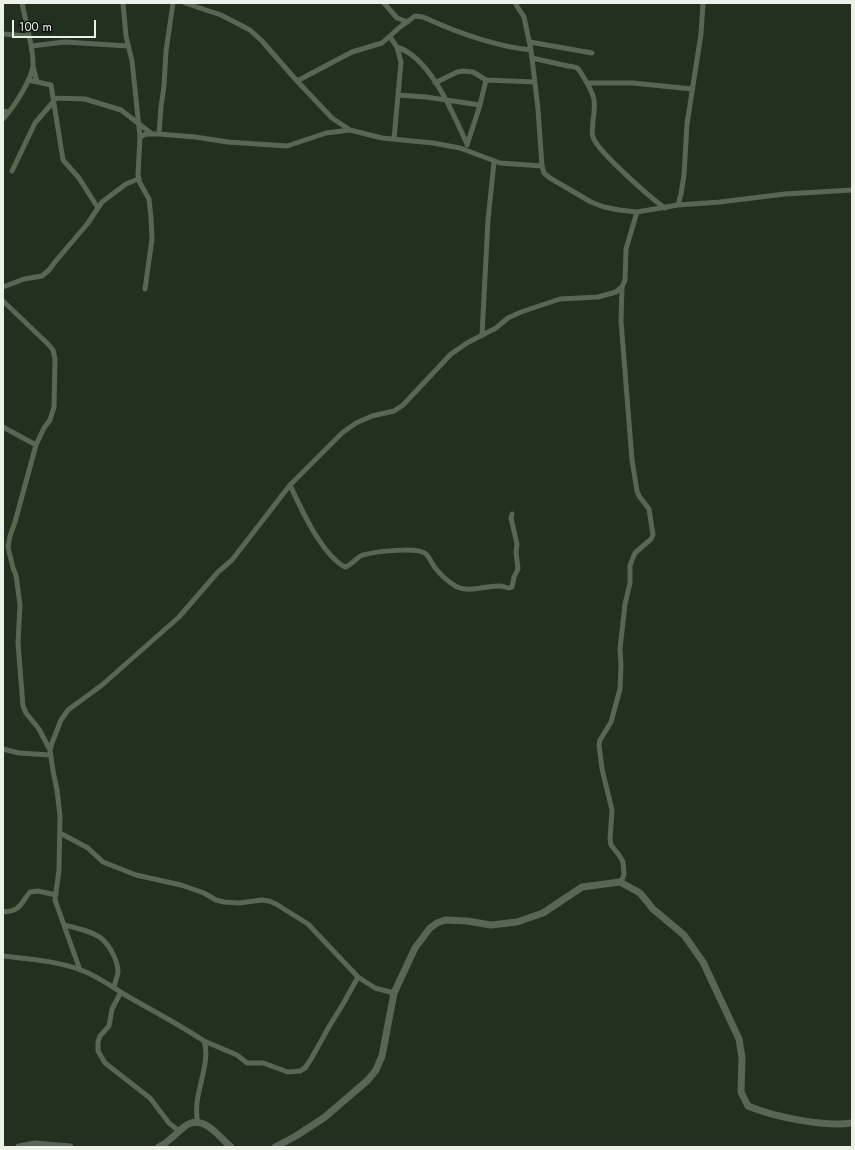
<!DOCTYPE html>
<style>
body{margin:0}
#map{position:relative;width:855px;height:1150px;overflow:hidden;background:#232f1f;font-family:Jost,sans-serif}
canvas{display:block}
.frame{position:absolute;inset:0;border:4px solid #eaf2e7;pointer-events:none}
.scale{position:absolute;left:12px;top:20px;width:84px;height:18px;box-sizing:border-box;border:2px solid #eaf2e7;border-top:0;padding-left:5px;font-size:12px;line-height:14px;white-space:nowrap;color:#eaf2e7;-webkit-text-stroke:3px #10150e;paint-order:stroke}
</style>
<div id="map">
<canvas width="855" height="1150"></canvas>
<div class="frame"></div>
<div class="scale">100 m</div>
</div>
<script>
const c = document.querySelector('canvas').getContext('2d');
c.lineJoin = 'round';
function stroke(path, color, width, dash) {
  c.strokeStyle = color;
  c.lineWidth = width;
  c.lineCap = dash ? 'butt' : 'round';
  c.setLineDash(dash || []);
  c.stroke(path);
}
stroke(new Path2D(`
 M123,3L126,36L132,61L140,137L138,175L140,183L149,199L151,218L152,239L145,289
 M185,3L221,15L250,30L262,41L297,81L332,118L350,130L382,138L433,143L460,148L500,163L542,166
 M384,3L397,18L408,22
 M515,3L524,17L531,50L538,109L542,166L544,173L550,178L591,202L604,207L619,210L637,212L678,205L720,202L785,194L852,190
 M3,34L29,36
 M390,37L397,47L401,62L394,139
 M530,42L592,53
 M31,46L65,42L128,46
 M397,47C431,58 453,114 467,144
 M532,58L568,66C580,67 578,69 584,78C595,96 596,100 593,121C593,127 591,132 593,137C597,151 652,199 665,208
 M33,66L37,82
 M28,80L51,85L63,160L79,178L98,208
 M297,81L352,52L382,43L400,27L415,16L423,17C458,33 493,46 531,50
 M435,83L457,72L464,71L473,72L486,80L535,82
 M588,83H633L692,89
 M398,95L426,97L480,105
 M53,98L85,99L121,110L152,134
 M3,111L9,112
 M3,119C13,108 32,80 33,65C34,50 25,19 22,3
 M159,134L161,107L164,86L166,51L173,3
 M140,137L146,134H159L195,137L228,142L287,146L326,133L350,130
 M467,145L480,105L486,80
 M12,171L35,123L54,101
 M678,205L681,194L684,175L687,124L701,34L703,3
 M3,287L24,279L42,276L49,270L55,262L88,223L102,202L126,184L138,179
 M3,301L48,344L53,350L55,359L54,407L50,420L44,428L36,445L15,522L10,536L8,547L13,568L16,575L20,605L18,643L23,706L26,713L39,729L50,750
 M482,335L488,220L494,162
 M3,427L36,445
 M290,485C301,509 322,555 345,567C352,565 355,558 363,555C374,552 418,546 426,554C430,558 432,564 436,569C441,575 450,583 457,587C470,593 487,585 500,586C503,586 506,588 509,588L512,587L514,577L518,569L516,552L517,544L511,518L512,514
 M3,749L19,753L50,755
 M60,833L88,848L103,862L136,875L181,885L204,893L216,900L224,902L239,903L262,900L269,901L276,904L308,924L358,977L375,988L394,993
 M620,882L622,880L624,874L623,862L619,855L611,845L610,839L612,810L602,769L599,745L600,740L611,722L620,689L621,665L620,649L625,604L630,583V566L632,560L635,553L651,539L653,535L649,509L639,496L637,491L632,460L621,321L622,287
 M3,912C21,911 20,904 30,892L38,891L56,895
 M64,925C76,928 92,931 102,939C110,946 118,961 118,972C117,977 115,983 114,987
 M3,956C29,959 57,961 81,970C97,976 108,984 122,993C149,1009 177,1023 204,1041C212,1065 191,1096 198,1123
 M80,970L55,900L59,870L60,816L57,790L53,771L50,750L52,743L61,720L68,710L102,685L179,617L218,572L232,560L290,485L342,433L356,423L372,416L394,411L403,405L451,354L467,343L496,328L508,318L521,312L560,299L598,297L616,292L622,287L625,280L626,249L637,212
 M121,992L112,1009L109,1026L100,1036L98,1042V1051L105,1063L150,1098L169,1123L179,1131
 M204,1041L237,1055L247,1063H263L288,1072L300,1071L305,1068L311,1059L330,1025L343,1004L358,977`), '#586653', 5);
stroke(new Path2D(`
 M19,1147L35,1144L70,1147
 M159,1147C169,1142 175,1134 184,1127C202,1112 218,1136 231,1147
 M275,1147L296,1136L325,1117L368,1080L376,1070L382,1056L394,993L415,948L430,928L437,923L445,920L467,921L491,925L517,922L543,913L582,887L620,882L640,893L653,909L684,935L703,962L739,1039L742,1058L741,1092L748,1106C774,1117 824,1127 852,1123`), '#586653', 7);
</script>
